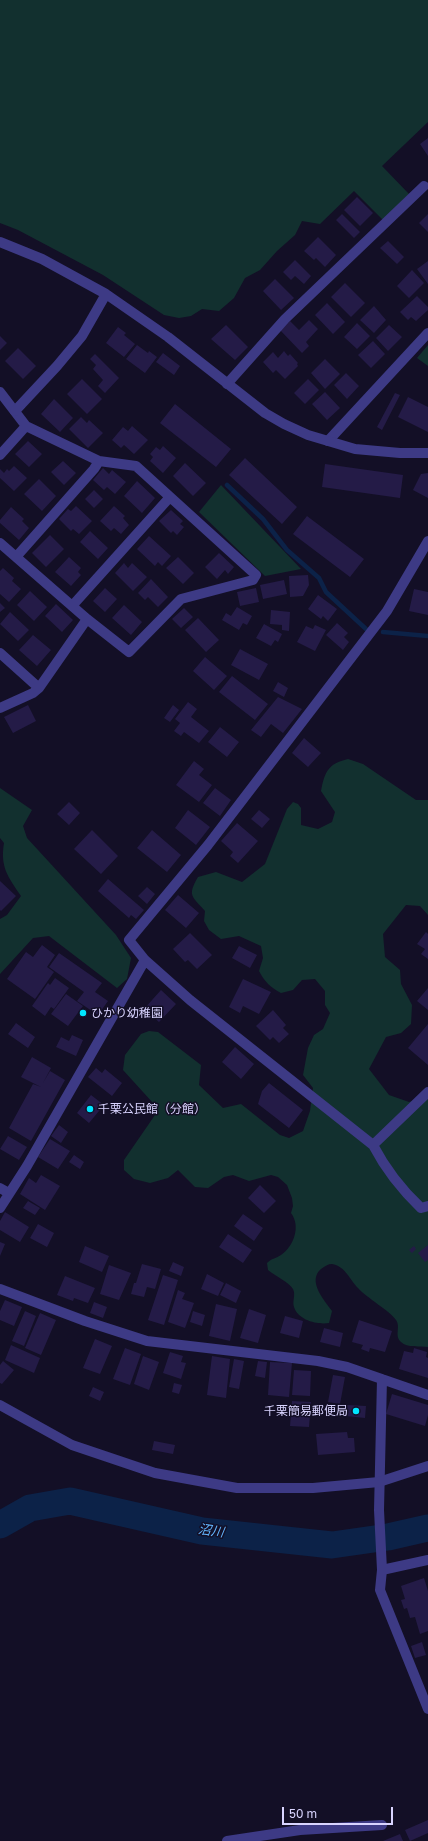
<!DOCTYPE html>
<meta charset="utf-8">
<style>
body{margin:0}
#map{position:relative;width:428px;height:1841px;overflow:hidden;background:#130f26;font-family:"Golos Text",sans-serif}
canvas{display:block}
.scale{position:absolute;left:282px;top:1807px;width:111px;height:18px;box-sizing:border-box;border:2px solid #d9d4ff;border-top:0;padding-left:5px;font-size:12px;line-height:14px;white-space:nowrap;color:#d9d4ff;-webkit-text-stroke:3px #130f26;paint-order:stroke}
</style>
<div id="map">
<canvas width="428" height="1841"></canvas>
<div class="scale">50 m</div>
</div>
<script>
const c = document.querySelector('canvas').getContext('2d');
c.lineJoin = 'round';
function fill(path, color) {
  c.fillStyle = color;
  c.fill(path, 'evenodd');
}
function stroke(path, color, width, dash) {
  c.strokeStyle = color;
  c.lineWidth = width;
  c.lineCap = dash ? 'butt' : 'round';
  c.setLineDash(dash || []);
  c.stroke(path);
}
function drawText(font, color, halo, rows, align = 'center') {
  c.font = font + ' "Golos Text","Noto Sans JP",sans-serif';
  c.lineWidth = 3;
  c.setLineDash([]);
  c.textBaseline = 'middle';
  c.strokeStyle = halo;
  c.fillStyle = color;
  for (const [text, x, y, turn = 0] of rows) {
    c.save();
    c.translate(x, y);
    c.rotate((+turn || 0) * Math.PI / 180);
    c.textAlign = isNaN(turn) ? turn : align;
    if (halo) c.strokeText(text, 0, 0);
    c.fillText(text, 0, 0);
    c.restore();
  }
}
fill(new Path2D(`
 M0,0H428V122L382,166L409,194L383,220L354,191L320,224L302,221L295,235L277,251L260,270L245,278L234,298L219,311L202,309L191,316L179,318L164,315L103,275L18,230L0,223Z
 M428,345V366L417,358Z
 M221,485L301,569L265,576L199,512Z
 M348,759L363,764L416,800H428V915L420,906L406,905L383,934L385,957L400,970L401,984L412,1005L411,1024L401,1033L386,1037L369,1069L389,1095L409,1102L428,1096V1347C421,1346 407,1348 401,1342C394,1336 401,1327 396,1320C390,1311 367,1298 358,1288C350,1280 345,1266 332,1264C328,1264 325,1266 321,1269C307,1281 324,1300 332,1311L329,1323C317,1325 298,1320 294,1307C292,1301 296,1295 293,1289C289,1282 275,1276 268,1270L267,1263C272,1258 275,1259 281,1255C294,1246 301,1226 291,1213L293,1206L292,1198L287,1185L278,1177L271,1175L249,1181L233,1175L224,1177L208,1188L195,1187L178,1170L168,1178L150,1183L134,1179L124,1170V1160L155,1115L153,1103L123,1070L125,1055L141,1034L149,1031L158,1032L201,1065L199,1085L223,1108L241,1104L280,1135L289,1138L303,1131L310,1111L313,1088L303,1075L308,1048L314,1035L323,1029L330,1013L325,1005V991L315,979L302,980L293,990L281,993C271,988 264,981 259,971L263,958L261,946L239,936L221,939L209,930L204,921L205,911C192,896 187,896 198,877L216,872L242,882L265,864L287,809L293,802L298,804L301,808V825L318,829L332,822L335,812L321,791C325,771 328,764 348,759Z
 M0,788L32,810L23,826L27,838L116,935L131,958L127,979L117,988L49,936L33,938L0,974V919L7,915L21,896C8,877 0,867 4,843L0,838Z`), '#12302f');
stroke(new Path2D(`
 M227,485L263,519L287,550L319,578L326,592L366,629
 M383,632L428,636`), '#0c2248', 4.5);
stroke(new Path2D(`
 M0,1525L30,1508L70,1501L202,1531L332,1545L388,1537L428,1528`), '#0c2248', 27);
fill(new Path2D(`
 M428,138V156L420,144Z
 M357,197L373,213L360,226L344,210Z
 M342,214L360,232L354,238L336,220Z
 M428,214V232L419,223Z
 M318,237L336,255L325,267L316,258L314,260L304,251Z
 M388,241L404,257L397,264L380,248Z
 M295,260L311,276L304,284L295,276L291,280L283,272Z
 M428,261V284L417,269Z
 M412,270L424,283L409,298L397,286Z
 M275,279L294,298L281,310L263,291Z
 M345,283L365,303L351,317L331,297Z
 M417,296L428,307V310L416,321L411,317L408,320L400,312Z
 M327,303L345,322L333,334L315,315Z
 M374,306L386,320L374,333L360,320Z
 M309,320L318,329L306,342L309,346L302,353L280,330L290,321L299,330Z
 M357,323L370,336L357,349L344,337Z
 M226,325L248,347L235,360L211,339Z
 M389,325L402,337L388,351L376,338Z
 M118,327L126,333L124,335L135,344L124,357L106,343Z
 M0,336L7,343L0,350Z
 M373,341L385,354L371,368L358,355Z
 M137,345L148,353L149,351L157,357L145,373L126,359Z
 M18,348L36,366L23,379L5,361Z
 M284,351L288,356L290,354L298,363L297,364L298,366L285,379L276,370L273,373L263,362L273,352L278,358Z
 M163,353L180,366L174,375L156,362Z
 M95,354L119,378L105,393L98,386L103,380L93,369L96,365L90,359Z
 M325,359L340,374L325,389L311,373Z
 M346,373L359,386L347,399L334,385Z
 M82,379L102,399L87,414L67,394Z
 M308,379L319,390L305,404L294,393Z
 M325,392L340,408L327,420L312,404Z
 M395,393L400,395L382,430L377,427Z
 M408,397L428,407V432L398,417Z
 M54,399L73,418L60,432L41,414Z
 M175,404L231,449L216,467L160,423Z
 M81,417L87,423L89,420L103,433L88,448L69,429Z
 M132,426L148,440L134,454L124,445L121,448L112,440L123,427L128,431Z
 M28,441L42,454L29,467L15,454Z
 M163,446L176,458L163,473L150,461L153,457L150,454L156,447L160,450Z
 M245,458L297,507L282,524L229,475Z
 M63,461L76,473L64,485L51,472Z
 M185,463L206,483L193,496L173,476Z
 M325,464L403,475L400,498L322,487Z
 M14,466L27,478L14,491L0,478V469L4,473L7,469L9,471Z
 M103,468L109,474L112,470L126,482L115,494L107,487L104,490L93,480Z
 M428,473V498L413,490L421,474Z
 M39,479L56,496L42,511L24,494Z
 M137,481L155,498L142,513L124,496Z
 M94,490L103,499L94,508L85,499Z
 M76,506L92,521L79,534L73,529L71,531L59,519L68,509L71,511Z
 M114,506L125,516L123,518L129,525L121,534L114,528L111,531L100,521Z
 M11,507L24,519L22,521L29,528L19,540L0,523V520Z
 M171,510L183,521L180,524L184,527L177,535L173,531L171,533L159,521Z
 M307,516L364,559L350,577L293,534Z
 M90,531L108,548L98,559L80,542Z
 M50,535L64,549L46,567L32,553Z
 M149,536L171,556L162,566L158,562L155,566L137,549Z
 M219,553L234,567L228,574L225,570L217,579L205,567Z
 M69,557L81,568L78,572L81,575L71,586L55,572Z
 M178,557L194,573L183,584L166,568Z
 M124,563L128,568L132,563L147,577L133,591L115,573Z
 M3,568L14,578L12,581L21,589L9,602L0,594V571Z
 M308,575L309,585L303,596L290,597L289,576Z
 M151,579L168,597L158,607L148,597L145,600L138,593Z
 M284,580L287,594L263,599L260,585Z
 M105,588L117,599L105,612L93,601Z
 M256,588L259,602L240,606L237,592Z
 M414,589L428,592V615L409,611Z
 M30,591L47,607L34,621L17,605Z
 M318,595L337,609L328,621L323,616L321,619L308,609Z
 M0,603L5,608L0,612Z
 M56,604L73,620L62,632L45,616Z
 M124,605L142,622L131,635L112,618Z
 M237,607L252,616L247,625L243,623L239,630L222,620L226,613L231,616Z
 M184,608L193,617L181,628L172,619Z
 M271,610L290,612L289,631L282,630V625L270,624Z
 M10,612L29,630L18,641L0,624Z
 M198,618L219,640L206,652L185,630Z
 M337,623L348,633L344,637L349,642L343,650L326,635Z
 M264,624L282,634L278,642L275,640L271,646L256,638Z
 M315,625L326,630L315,651L297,642L306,626L313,629Z
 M33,635L51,650L37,666L19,650Z
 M240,649L268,664L259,680L231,665Z
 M205,657L227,676L214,690L193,671Z
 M232,676L268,704L255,720L219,692Z
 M278,682L288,688L284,697L273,691Z
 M278,697L302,709L283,733L271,724L261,737L251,730Z
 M188,702L197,709L191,717L209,731L199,743L184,732L181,736L174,731L180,723L175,719Z
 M28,705L36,721L13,733L4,717Z
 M173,705L179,710L170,722L164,718Z
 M220,727L239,742L227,757L208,742Z
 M304,738L321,753L308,767L292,753Z
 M194,761L204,769L199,775L212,785L199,802L176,785Z
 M215,788L231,800L220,816L203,803Z
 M69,802L80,813L69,825L57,814Z
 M188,810L210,827L196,845L175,828Z
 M259,810L270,819L262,828L251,819Z
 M237,823L258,841L238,863L230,856L233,852L221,841Z
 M92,830L118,856L101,874L74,849Z
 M152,830L181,855L167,872L137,848Z
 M108,879L144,910L136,919L131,915L129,918L98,891Z
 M0,881L16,896L1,911L0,910Z
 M147,887L155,894L147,904L138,896Z
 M178,895L199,913L186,928L165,910Z
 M426,932L428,934V959L421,954L425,949L417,944Z
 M190,933L212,955L197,969L188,960L185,962L173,949Z
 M42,945L55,955L47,967L54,972L35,999L7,979L26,952L33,957Z
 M239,946L257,955L250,968L232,958Z
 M59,953L102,983L95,992L108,1001L98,1015L77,1001L84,992L49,967Z
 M55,978L69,988L54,1009L51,1007L45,1016L32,1006L48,983L50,985Z
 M243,979L271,992L259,1014L243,1006L240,1013L229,1007Z
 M428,988V1010L417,1001Z
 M161,990L176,1004L159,1022L144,1009Z
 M66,994L83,1006L68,1026L51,1014Z
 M273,1010L286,1025L283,1028L289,1034L279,1043L273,1037L270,1040L256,1026Z
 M16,1023L35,1037L28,1048L8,1034Z
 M428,1024V1065L408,1048Z
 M72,1035L83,1040L76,1056L56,1047L61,1037L69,1041Z
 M235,1047L254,1064L241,1079L222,1062Z
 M32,1057L51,1068L43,1083L50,1071L65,1080L31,1141L9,1128L33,1084L41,1087L21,1077Z
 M96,1068L102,1073L105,1069L122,1083L112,1096L88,1077Z
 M269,1083L303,1110L289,1128L258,1104L262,1091Z
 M91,1095L104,1105L89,1123L77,1113Z
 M59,1125L68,1132L61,1143L51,1136Z
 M8,1136L27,1147L19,1160L0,1149Z
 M50,1139L70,1151L58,1169L38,1157Z
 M74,1155L84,1162L80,1169L69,1162Z
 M41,1175L60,1186L45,1210L20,1194L29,1178L36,1183Z
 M260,1185L276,1201L264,1213L248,1198Z
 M28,1201L40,1208L35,1215L23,1208Z
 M5,1212L29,1227L20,1242L0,1230V1221Z
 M243,1214L263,1228L254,1241L234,1226Z
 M38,1224L54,1233L47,1247L30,1238Z
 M228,1234L252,1250L243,1263L219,1247Z
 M0,1242L5,1244L0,1256Z
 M428,1245V1260L425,1262L418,1253Z
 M85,1246L109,1256L102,1272L79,1262Z
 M414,1246L416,1249L412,1253L409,1250Z
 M173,1262L184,1267L181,1276L169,1271Z
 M142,1264L161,1269L155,1289L147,1287L144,1297L131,1294L134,1283H136Z
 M109,1265L131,1273L119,1300L100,1294Z
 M207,1274L224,1283L218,1296L201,1289Z
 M163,1275L178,1280L164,1325L148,1320Z
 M65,1276L95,1288L88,1303L74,1298L73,1301L57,1295Z
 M226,1283L241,1291L236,1303L220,1295Z
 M178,1290L185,1293L182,1299L194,1303L185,1328L168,1322Z
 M5,1300L22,1307L14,1326L0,1320V1311Z
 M94,1302L107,1307L103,1318L90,1313Z
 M216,1304L237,1309L230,1341L209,1336Z
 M249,1309L266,1315L258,1343L240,1338Z
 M25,1311L36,1316L24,1346L12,1341Z
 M193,1311L205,1315L202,1326L190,1322Z
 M40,1313L56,1320L41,1355L25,1348Z
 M285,1316L303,1321L299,1338L280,1333Z
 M359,1320L392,1331L385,1352L370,1348L369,1352L361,1349L363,1345L352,1342Z
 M324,1328L343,1333L340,1347L320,1342Z
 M95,1339L112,1346L100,1374L83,1368Z
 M11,1345L40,1358L34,1373L5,1360Z
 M125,1348L141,1354L130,1385L113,1379Z
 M414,1348L427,1352L426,1357L428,1358V1378L399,1369L404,1351L413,1353Z
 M170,1352L183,1356L181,1362L186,1363L181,1379L163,1373Z
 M143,1356L159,1362L149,1390L134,1384Z
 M212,1356L230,1359L226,1398L207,1395Z
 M234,1359L244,1361L239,1389L229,1387Z
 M3,1361L14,1370L2,1384L0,1383V1365Z
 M258,1361L267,1362L265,1378L255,1376Z
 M270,1362L292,1363L289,1397L268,1395Z
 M294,1370L311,1371L310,1396L292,1395Z
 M333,1375L345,1377L340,1404L328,1402Z
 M174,1383L182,1385L179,1394L172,1392Z
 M93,1387L104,1392L100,1401L89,1396Z
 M392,1394L428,1405V1415L425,1426L386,1414Z
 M292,1401L311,1402L309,1427L290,1426Z
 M347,1405L366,1406L365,1418L346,1416Z
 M347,1432L348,1438H354L355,1452L318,1455L316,1434Z
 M154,1441L175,1445L173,1454L152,1450Z
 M424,1578L428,1591V1631L420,1634L415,1617L410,1618L407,1608L404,1609L401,1600L405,1599L401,1586Z
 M422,1642L426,1655L415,1658L411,1646Z
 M428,1820V1833L410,1841L405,1830Z
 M400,1834L403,1841H383Z`), '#241b47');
stroke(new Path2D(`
 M227,384L285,319L424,186
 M0,392L26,426L99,461L136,466L256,575L253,580L181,599L129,652L87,619L0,543
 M328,441L428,333
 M0,455L26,426
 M428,541L387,611L208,845L129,940L145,960L190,1000L373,1145L428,1092
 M16,557L94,469L99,461
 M72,606L170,497
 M0,653L39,688
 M0,708L33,693L39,688L87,619
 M373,1145C385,1168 402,1190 421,1208L428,1206
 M0,1188L9,1193
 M0,1208L27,1166L145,960
 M0,1289L85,1321L147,1341L318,1361L347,1367L428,1395
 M382,1379L379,1510L382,1570L380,1590L428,1709
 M382,1570L428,1560
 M227,1841L300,1830L382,1825`), '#3d3a85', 10);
stroke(new Path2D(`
 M0,242L42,259L106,294L168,337L265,413L284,424L308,435L355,449L400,453H428
 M15,411L57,366L82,336L106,294
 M0,1405L72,1445L155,1473L237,1488H313L379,1482L428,1466`), '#3d3a85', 10);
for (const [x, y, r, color] of [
 [83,1013,4,"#00e5ff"],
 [90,1109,4,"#00e5ff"],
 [356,1411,4,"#00e5ff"]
]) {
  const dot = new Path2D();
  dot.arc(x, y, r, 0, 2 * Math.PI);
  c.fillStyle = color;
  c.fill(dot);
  stroke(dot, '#130f26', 1.5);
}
drawText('12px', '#d9d4ff', '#130f26', [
 ["ひかり幼稚園",91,1013],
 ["千栗公民館（分館）",98,1109],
 ["千栗簡易郵便局",348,1411,"right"]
], 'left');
drawText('italic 13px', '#62b6ff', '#130f26', [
 ["沼川",211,1531,8]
]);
</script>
